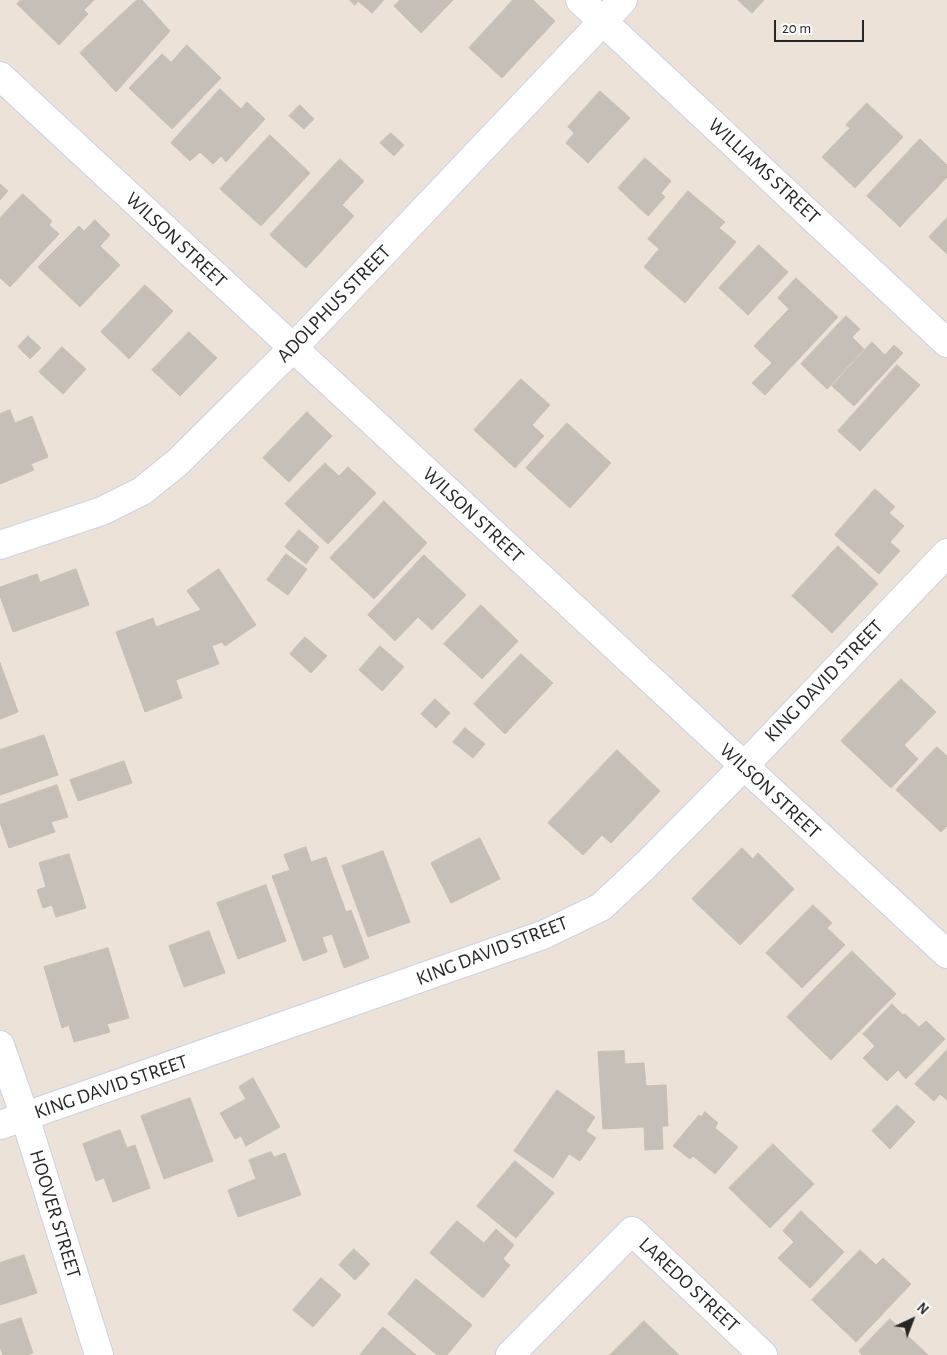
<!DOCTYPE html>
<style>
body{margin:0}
#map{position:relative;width:947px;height:1355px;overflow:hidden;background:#ece2d7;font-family:"Alegreya Sans",sans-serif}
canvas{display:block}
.north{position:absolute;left:887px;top:1295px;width:50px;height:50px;-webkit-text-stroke:4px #fff;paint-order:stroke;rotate:43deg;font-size:14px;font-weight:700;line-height:20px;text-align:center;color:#272727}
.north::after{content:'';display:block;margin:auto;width:18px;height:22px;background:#272727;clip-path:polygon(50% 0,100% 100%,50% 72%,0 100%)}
.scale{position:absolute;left:774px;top:20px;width:90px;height:22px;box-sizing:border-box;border:2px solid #272727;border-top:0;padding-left:6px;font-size:15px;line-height:18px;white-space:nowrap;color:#272727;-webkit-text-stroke:4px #fff;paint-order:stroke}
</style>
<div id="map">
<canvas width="947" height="1355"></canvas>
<div class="north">N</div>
<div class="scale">20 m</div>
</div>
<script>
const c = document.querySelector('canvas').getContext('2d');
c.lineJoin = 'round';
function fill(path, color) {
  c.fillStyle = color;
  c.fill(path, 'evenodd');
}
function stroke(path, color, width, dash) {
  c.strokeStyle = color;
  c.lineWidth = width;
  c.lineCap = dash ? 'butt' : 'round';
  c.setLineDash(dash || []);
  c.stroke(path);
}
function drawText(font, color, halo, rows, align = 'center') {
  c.font = font + ' "Alegreya Sans",sans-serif';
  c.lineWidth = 4;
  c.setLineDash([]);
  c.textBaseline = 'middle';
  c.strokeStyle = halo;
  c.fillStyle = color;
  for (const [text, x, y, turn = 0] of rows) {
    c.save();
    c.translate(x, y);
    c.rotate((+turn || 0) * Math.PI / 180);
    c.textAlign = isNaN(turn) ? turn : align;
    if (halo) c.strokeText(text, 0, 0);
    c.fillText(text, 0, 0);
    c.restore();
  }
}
const building = new Path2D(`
 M21,0H94L84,10L88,14L59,45L17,4Z
 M137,0H142L170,31L116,92L80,53Z
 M350,0H384L372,13L358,1L355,5Z
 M400,0H453L421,33L394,6Z
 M513,0H533L555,21L502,78L469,48Z
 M738,0H764L752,13Z
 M187,45L221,78L172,129L129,88L162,54L171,62Z
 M220,89L241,109L247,102L265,119L226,162L221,156L213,164L200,152L190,161L171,143Z
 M600,91L630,118L588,163L566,143L574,133L568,127Z
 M867,103L903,137L855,188L822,157L850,128L846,125Z
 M300,105L314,119L304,129L289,116Z
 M391,133L404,145L394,156L380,143Z
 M270,135L310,173L261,226L220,189Z
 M920,139L947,165V177L900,227L867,196Z
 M645,158L671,181L661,193L665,197L648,216L618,188Z
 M340,159L364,181L342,205L354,216L306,268L270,235Z
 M0,184L8,191L0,200Z
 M688,191L725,222L719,228L736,242L685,303L644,267L659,249L648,239Z
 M23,194L52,221L49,225L59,234L10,287L0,278V218Z
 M947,218V254L929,237Z
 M95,220L110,235L100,246L120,265L80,307L38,267L79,226L84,231Z
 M759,245L788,272L748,315L719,288Z
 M796,278L838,317L765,395L752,383L772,363L754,346L789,309L778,298Z
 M145,285L173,311L129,359L101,332Z
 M846,316L860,329L852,337L864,349L827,389L801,364Z
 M189,332L217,358L180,396L152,370Z
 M28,336L41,348L30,359L18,347Z
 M872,342L885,355L894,345L903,353L854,406L832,386Z
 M62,347L86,369L63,394L39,372Z
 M897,365L920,385L860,451L838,431Z
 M521,379L550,405L532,425L544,436L515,468L474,430Z
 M10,410L15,423L32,416L48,457L31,464L34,470L0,484V414Z
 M307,412L332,436L289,482L263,458Z
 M567,423L611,463L570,508L526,468Z
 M325,463L339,476L348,467L376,493L328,544L285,504Z
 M875,489L895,507L889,513L904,526L890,542L900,551L879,574L835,535Z
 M384,501L427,543L374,599L330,558Z
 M299,530L319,547L306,564L285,547Z
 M838,546L878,584L832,633L792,596Z
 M286,554L307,569L288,595L267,580Z
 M424,555L466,595L432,630L418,617L395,641L368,615Z
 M76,569L89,605L13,632L0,596V587L37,574L40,582Z
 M219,569L256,625L225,646L222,642L212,646L219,664L176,680L182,698L145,712L116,632L153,618L156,627L201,610L187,591Z
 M481,605L518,641L482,679L444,644Z
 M305,637L327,656L311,673L290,654Z
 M380,646L404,667L382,691L359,670Z
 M521,654L553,683L505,734L474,704Z
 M0,663L18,712L0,719Z
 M901,679L936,712L904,745L918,759L891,788L841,741Z
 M435,699L450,713L436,728L421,714Z
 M465,728L485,744L473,758L453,742Z
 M44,735L58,775L0,795V750Z
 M937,747L947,756V826L941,832L896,790Z
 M617,750L660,791L611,843L602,835L583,855L548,823Z
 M124,761L132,783L78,801L70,780Z
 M57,785L68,817L51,822L55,832L9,848L0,822V805Z
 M480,838L500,879L451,903L431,863Z
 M306,847L311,862L326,857L346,912L351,910L369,958L344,968L332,934L322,937L327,952L303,961L272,876L290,870L284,855Z
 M742,848L753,859L758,853L794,889L740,945L692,899Z
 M383,851L410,922L368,937L342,866Z
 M69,854L86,908L56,917L52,905L43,908L37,890L46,887L39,863Z
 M266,885L286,941L238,959L217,903Z
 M813,905L832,923L827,928L845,945L802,988L766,953Z
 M209,931L225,973L184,987L169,946Z
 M108,948L129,1018L107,1024L110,1032L74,1042L69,1025L62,1028L44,967Z
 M852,951L896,994L831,1060L787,1017Z
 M892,1004L903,1015L905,1014L919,1027L926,1021L945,1039L906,1079L898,1070L887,1081L863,1058L875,1046L863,1034Z
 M947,1050V1100L940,1094L934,1101L915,1084Z
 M624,1051L625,1064L644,1063L646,1086L666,1085L668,1126H662L663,1149L645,1150L644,1127L603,1129L598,1052Z
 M253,1078L280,1127L246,1146L241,1136L235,1139L220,1113L246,1099L239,1087Z
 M557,1090L595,1117L586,1131L596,1138L580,1161L569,1154L553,1178L514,1151Z
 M190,1098L213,1161L164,1179L141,1116Z
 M897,1105L915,1122L890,1149L872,1131Z
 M705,1112L718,1123L715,1128L738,1147L715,1174L693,1156L690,1159L673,1146L699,1115L701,1117Z
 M120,1130L127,1148L135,1145L150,1188L113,1202L104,1178L96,1181L83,1144Z
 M773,1144L814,1184L770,1228L729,1188Z
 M271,1152L274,1157L285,1153L301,1195L238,1217L228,1190L256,1179L249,1160Z
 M515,1161L554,1193L516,1238L477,1206Z
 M801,1211L844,1252L810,1288L778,1258L794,1242L783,1231Z
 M457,1221L484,1243L496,1229L514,1245L503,1259L510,1265L483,1298L430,1253Z
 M354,1249L370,1264L355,1280L339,1265Z
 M860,1250L876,1265L883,1258L911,1284L856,1342L812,1300Z
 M24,1255L37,1293L0,1305V1263Z
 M321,1278L341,1295L313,1327L293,1310Z
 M416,1279L472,1325L447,1355H437L388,1314Z
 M21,1318L33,1353L27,1355H3L0,1347V1325Z
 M890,1319L928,1355H862L859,1351Z
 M644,1321L679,1355H610Z
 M383,1327L416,1355H360Z`);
fill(building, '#c6bfb7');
stroke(building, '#c7bfb1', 1);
const street = new Path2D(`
 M580,0L947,343
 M0,76L947,954
 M0,1045L25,1117L99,1355
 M0,1125L543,935L601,907L647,864L744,766L947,553
 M510,1355L632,1231L763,1355`);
const secondary = new Path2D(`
 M0,545L102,511L142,491L178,462L293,348L623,0`);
stroke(street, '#ccd1e2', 30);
stroke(secondary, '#ccd1e2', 30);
stroke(street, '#fff', 28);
stroke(secondary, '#fff', 28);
drawText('20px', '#272727', '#fff', [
 ["WILLIAMS STREET",764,171,43],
 ["WILSON STREET",176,240,43],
 ["ADOLPHUS STREET",334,304,-46],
 ["WILSON STREET",473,515,43],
 ["KING DAVID STREET",824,681,-46],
 ["WILSON STREET",770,791,43],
 ["KING DAVID STREET",492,951,-21],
 ["KING DAVID STREET",111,1087,-19],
 ["HOOVER STREET",55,1214,73],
 ["LAREDO STREET",689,1285,43]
]);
</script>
